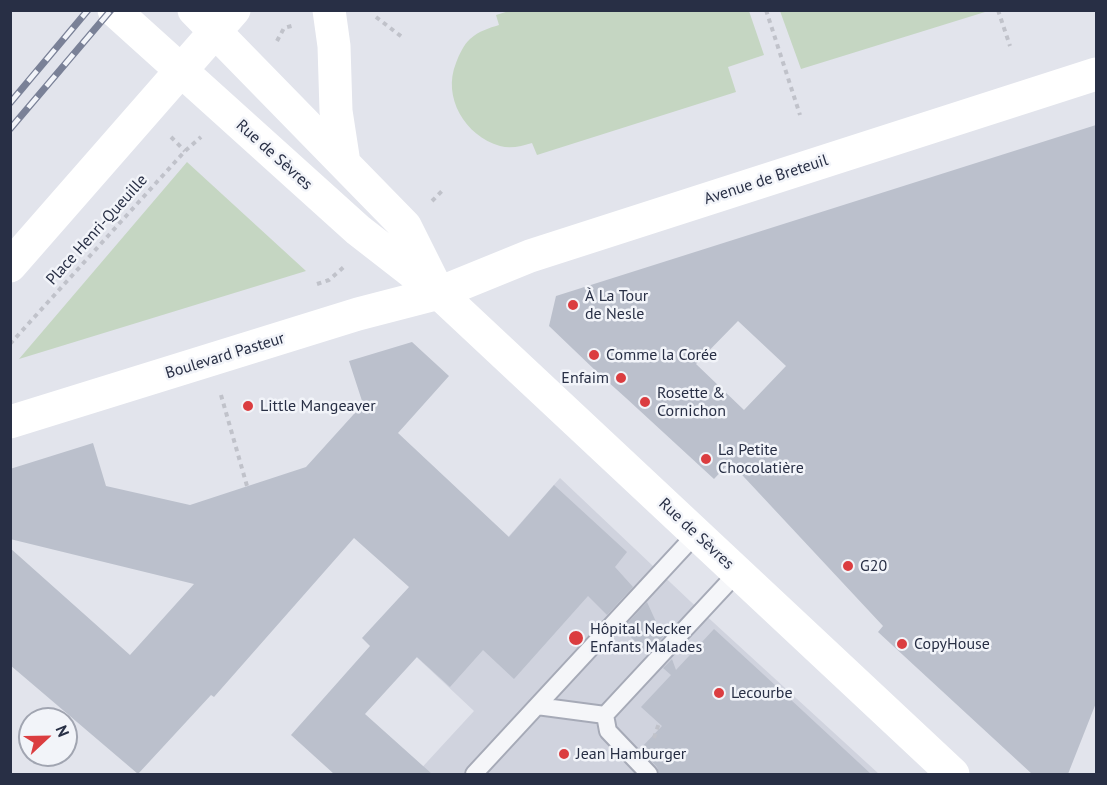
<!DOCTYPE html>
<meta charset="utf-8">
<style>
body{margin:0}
#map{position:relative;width:1107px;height:785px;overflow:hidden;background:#e2e4ec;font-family:"PT Sans",sans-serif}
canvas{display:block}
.frame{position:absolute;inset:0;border:12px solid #282f45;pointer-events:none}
.north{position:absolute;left:18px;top:707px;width:60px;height:60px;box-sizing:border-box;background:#f2f4f9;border:2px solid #a1a5b1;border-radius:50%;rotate:68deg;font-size:16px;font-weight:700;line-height:24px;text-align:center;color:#282f45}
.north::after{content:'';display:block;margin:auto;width:21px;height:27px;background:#db3d40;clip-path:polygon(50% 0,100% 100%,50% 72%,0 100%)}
</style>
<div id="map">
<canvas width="1107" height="785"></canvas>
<div class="frame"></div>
<div class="north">N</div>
</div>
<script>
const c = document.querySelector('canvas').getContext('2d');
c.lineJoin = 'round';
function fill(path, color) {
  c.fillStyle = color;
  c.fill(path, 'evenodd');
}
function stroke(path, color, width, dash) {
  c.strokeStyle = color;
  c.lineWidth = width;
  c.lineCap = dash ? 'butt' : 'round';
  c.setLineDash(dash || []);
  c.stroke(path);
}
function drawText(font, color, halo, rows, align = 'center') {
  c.font = font + ' "PT Sans",sans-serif';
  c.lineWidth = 5;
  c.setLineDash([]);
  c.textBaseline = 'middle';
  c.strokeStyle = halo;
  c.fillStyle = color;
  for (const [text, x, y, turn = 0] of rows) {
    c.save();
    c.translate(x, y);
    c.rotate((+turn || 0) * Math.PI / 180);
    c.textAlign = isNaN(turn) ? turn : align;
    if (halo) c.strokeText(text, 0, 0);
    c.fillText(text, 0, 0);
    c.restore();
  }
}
fill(new Path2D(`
 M560,478L690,601L879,774H416L474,711L409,650Z`), '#d0d3de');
fill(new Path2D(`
 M984,10L985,12L801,69L780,11Z
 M509,11H749L764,55L728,67L736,92L537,155L532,143C522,146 511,149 500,146C465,136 442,97 456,63C459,55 464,44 470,39C479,31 489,28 499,25L496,15Z
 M187,162L306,271L19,359Z`), '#c5d6c2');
fill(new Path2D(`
 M1096,125V703L1068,774H1032L878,632L883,626L730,462L714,479L626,398L597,372L549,326L556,296ZM738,321L786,366L744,410L696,364Z
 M412,342L449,376L398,433L509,537L554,485L627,552L615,567L633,587L607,615L588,596L514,679L483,650L450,687L417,657L365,714L432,774H334L291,735L370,646L362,638L409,587L354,538L214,697L211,695L138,774L10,665V548L130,655L194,584L10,539V469L93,443L106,486L190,505L306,467L363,404L349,361Z
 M647,602L663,637L648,653L622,629Z
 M714,629L763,674L871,774H659L657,767L640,749L662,726L641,707L671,675L663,668L672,659L676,670Z`), '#bbc0cc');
const lane = new Path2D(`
 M537,706L605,715
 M605,715L737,573
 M605,715L608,731L649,774
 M474,774L696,534`);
stroke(lane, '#a6aab7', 20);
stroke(new Path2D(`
 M766,10L800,115
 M998,10L1010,46
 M376,17L402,37
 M277,41L284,28L295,25
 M171,137L185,151
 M432,201L444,189
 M317,284L329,280L345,266
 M10,344L185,151L201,137
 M221,395L247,486
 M654,738L659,723`), '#c0c2ca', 4, [4.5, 4.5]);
stroke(lane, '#f5f6f9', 16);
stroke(new Path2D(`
 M114,10L358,230L439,293L953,774
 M194,10L405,226L435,286
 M329,10L334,46L336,111L344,163
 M10,266L234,10
 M10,422L358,314L439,293L530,256L1096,74`), '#fff', 33);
const rail = new Path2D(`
 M10,103L88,10
 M10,129L111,10`);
stroke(rail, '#7a8197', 7);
stroke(rail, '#f2f4f9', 4.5, [14]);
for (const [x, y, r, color] of [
 [573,305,6,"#db3d40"],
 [594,355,6,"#db3d40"],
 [621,378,6,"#db3d40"],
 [645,402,6,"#db3d40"],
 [248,406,6,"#db3d40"],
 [706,459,6,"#db3d40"],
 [848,566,6,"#db3d40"],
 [576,638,8,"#db3d40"],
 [902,644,6,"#db3d40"],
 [719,693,6,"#db3d40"],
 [564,754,6,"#db3d40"]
]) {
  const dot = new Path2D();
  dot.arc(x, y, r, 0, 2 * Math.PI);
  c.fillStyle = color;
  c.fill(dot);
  stroke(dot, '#f2f4f9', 2);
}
drawText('16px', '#282f45', '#f2f4f9', [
 ["Rue de Sèvres",274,155,42],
 ["Avenue de Breteuil",766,180,-18],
 ["Place Henri-Queuille",97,230,-48],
 ["Boulevard Pasteur",225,356,-17],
 ["Rue de Sèvres",696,534,43]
]);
drawText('16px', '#282f45', '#f2f4f9', [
 ["À La Tour",585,296],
 ["de Nesle",585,314],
 ["Comme la Corée",606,355],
 ["Enfaim",609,378,"right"],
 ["Rosette &",657,393],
 ["Cornichon",657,411],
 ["Little Mangeaver",260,406],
 ["La Petite",718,450],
 ["Chocolatière",718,468],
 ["G20",860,566],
 ["Hôpital Necker",590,629],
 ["Enfants Malades",590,647],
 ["CopyHouse",914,644],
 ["Lecourbe",731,693],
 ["Jean Hamburger",576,754]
], 'left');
</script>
